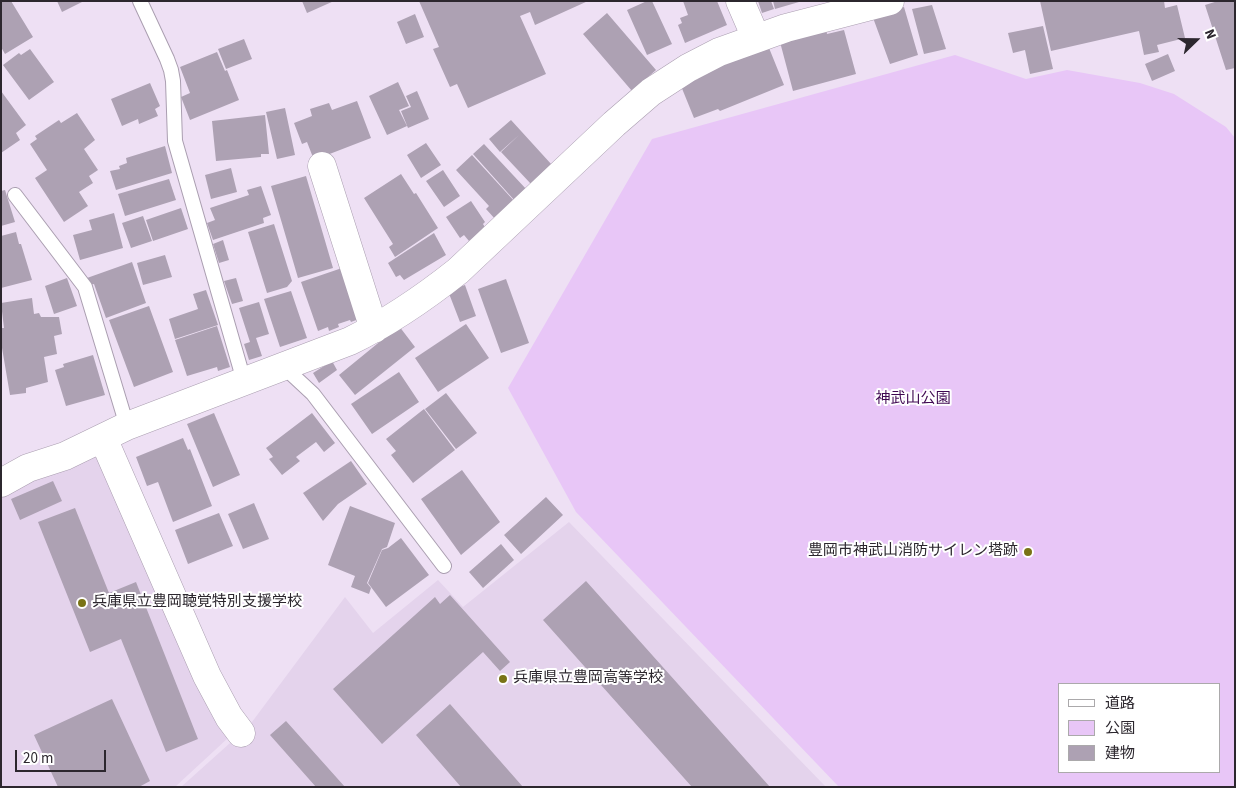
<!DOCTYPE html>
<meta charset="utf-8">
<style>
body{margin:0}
#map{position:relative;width:1236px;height:788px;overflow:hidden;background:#eee0f4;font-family:"Source Sans 3","Noto Sans JP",sans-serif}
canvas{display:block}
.frame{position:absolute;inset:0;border:2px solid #2c272e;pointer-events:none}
.legend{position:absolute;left:1058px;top:683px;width:162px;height:90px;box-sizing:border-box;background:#fff;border:1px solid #aba9ab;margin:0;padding:6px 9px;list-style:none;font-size:15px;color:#2c272e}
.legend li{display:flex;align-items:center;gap:10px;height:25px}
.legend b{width:25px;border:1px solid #aba9ab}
.north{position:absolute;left:1171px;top:15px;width:50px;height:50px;-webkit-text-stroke:4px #fff;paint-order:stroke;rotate:68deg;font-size:14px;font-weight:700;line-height:20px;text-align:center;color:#2c272e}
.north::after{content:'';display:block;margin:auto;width:18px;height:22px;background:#2c272e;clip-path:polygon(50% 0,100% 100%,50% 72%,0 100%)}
.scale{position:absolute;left:15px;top:750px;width:91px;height:22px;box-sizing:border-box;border:2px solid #2c272e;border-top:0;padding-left:6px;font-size:15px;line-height:18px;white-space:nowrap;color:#2c272e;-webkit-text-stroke:4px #fff;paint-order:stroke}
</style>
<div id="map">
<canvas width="1236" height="788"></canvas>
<div class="frame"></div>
<ul class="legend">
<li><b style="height:6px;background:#fff"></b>道路</li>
<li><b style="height:14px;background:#e8c6f7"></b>公園</li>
<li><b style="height:14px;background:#ada1b3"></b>建物</li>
</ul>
<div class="north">N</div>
<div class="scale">20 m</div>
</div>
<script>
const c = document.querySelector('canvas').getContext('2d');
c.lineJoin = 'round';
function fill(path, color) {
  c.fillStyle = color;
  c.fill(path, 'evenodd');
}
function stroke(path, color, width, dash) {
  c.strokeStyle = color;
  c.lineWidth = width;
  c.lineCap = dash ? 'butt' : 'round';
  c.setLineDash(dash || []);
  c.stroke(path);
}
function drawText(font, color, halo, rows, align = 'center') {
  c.font = font + ' "Source Sans 3","Noto Sans JP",sans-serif';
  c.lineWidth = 4;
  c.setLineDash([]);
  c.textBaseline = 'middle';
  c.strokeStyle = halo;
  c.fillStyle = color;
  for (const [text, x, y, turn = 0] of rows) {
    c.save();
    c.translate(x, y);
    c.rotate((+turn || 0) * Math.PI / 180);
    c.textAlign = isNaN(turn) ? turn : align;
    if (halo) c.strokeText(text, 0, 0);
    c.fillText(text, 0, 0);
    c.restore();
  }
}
fill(new Path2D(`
 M96,449L211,714L228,738L175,787H1V492Z
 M569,522L826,787H181L249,726L345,597L373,633L438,580L463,607Z`), '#e4d3ec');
fill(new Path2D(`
 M955,55L1026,79L1067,70L1140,83L1174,94L1226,127L1235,138V787H839L576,512L508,388L652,139ZM1060,684H1220V772H1060Z`), '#e8c6f7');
fill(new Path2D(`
 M1,1H11L33,37L5,54L1,47Z
 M57,1H84L62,12Z
 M302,1H334L307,13Z
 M419,1H588L535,25L530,12L520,16L546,74L468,108L457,84L450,87L433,49L439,47Z
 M647,1H652L672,44L647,55L627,10Z
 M683,1H717L727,25L685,43L678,25L682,23L680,18L688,15Z
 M758,1H771L774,9L762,13Z
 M773,1H799V2L775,9Z
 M1040,1H1164L1165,8L1177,5L1185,38L1157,45L1159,52L1144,55L1139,31L1051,51Z
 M1218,1H1235V68L1226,70L1205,5Z
 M932,5L946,49L924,54L912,9Z
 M904,7L918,55L890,64L872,15Z
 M607,13L656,70L632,91L583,34Z
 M415,14L424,37L406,44L397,22Z
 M1043,26L1053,69L1030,74L1025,50L1013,53L1008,33Z
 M826,29L827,34L844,30L856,74L793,91L780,42Z
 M244,39L252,59L226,69L218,49Z
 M767,43L784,85L720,111L718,109L694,118L681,86L698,79L697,76Z
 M30,49L54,82L29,100L3,65L19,53L21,55Z
 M217,52L225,71L227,70L239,100L190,120L181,97L190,93L180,67Z
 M1168,54L1175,71L1152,81L1145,64Z
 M398,82L409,106L399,110L407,126L387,135L369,96Z
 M150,83L160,106L155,109L158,116L139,124L138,119L122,126L111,99Z
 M1,91L26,125L16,133L20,140L1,153Z
 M417,91L429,119L408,128L401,111L411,107L406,96Z
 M357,101L371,138L314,160L307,142L302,144L294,123L312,116L310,109L329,103L332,110Z
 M285,108L295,155L277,159L266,112Z
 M77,113L95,140L84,149L98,170L89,176L93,183L79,192L88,206L64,222L35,178L47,170L30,144L37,139L35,136L59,120L61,123Z
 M265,115L269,154H261V157L216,161L212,121Z
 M511,120L552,165L531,184L501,152L519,135L500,152L489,139Z
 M426,143L441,165L421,178L407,155Z
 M484,144L527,190L515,201L473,154Z
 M165,146L172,173L116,190L110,171L120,169L119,166L127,163L126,158Z
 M472,155L515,202L496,220L486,209L489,206L456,170Z
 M231,168L237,192L211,199L205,175Z
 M443,170L460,196L444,207L426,181Z
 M401,174L414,194L416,193L438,228L395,257L389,247L393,244L364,198Z
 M306,176L333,268L298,278L271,186Z
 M169,179L176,200L125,216L118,194Z
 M261,186L271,215L263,218L264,223L213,240L207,223L215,220L210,208L249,195L247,190Z
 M5,190L15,222L1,226V191Z
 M471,201L485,222L483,224L486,229L469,241L464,235L460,238L446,217Z
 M181,208L188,229L153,241L146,220Z
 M114,213L123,248L80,260L73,235L92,230L89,220Z
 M143,216L152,241L131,248L122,223Z
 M274,224L292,281L287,287L267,293L248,232Z
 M16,232L19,244H21L32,280L1,288V236Z
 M434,233L446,255L404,280L400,275L396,277L388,263Z
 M223,240L229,260L219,263L213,244Z
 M165,255L172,277L143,285L137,263Z
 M132,262L146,303L106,318L94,284L89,285L87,278Z
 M342,268L359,319L351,322L350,320L338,324L339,327L329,331L328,327L318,331L301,282Z
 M67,278L77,306L54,314L45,286Z
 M236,278L243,301L232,304L224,281Z
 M506,279L529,343L501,353L478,289Z
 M465,285L476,316L460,322L448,291Z
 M206,290L218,325L175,339L169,319L198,309L193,294Z
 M291,291L307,338L280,347L264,299Z
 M32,298L34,314L39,313L41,317H59L62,334L54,336L57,354L44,357L48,382L26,388V393L10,395L1,342V328H4L1,303Z
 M259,302L269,334L256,338L262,356L249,360L244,344L250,342L239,308Z
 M149,306L173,372L134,387L109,320Z
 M466,324L489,358L438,392L415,358Z
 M217,326L230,367L218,371L217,367L187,376L175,340Z
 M399,326L415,347L355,395L339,375Z
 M93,355L105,395L66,406L55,370L64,367L63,364Z
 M332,361L337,370L319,383L313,373Z
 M399,372L419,402L372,434L351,404Z
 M446,393L477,433L456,449L425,409Z
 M424,409L455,450L413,483L391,455L396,451L386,439Z
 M214,413L240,475L213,487L187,424Z
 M312,413L335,443L324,452L316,442L296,457L300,461L282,475L269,459L273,457L266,448Z
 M183,438L188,450L190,449L212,506L173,522L158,482L147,486L136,457Z
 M351,461L367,484L338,504L323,521L303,493Z
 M462,470L500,522L461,555L421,499Z
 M53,481L62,501L20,520L11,499Z
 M546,497L563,515L521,554L504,535Z
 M254,503L269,539L243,549L228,514Z
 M350,506L395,523L387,547L382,549L367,583L371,588L369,594L351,587L355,576L328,565Z
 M75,508L109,593L136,582L198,739L166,752L121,639L90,652L38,522Z
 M219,513L233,546L188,564L175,530Z
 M401,538L429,575L386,607L368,583L382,550L388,548Z
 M501,544L514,560L483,588L469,572Z
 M586,581L770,787H692L543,620Z
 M450,595L510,662L500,671L483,652L382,744L333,689L435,597L440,604Z
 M112,699L150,781L139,787H58L34,735Z
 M450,704L523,787H461L416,735Z
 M286,721L345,787H316L270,735Z`), '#ada1b3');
const lane = new Path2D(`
 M140,1L167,59L171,70L173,81L175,141L244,381
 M15,195L85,287L127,426
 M284,367L313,394L444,566`);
const street = new Path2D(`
 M740,1L756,38
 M322,166L374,329
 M103,438L207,676L229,717L241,733
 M1,483L28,468L65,456L127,426L350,341C389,322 424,298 458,271L614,124L651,92L688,68L719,52L786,28L890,1`);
stroke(lane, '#aa9eb0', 16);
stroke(street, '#aa9eb0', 29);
stroke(lane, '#fff', 14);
stroke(street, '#fff', 28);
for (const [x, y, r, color] of [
 [1028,552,5,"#797316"],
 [82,603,5,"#797316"],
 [503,679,5,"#797316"]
]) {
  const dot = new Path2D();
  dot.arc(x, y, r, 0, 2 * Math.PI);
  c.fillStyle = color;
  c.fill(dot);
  stroke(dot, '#fff', 2);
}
drawText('15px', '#3f0852', '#fff', [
 ["神武山公園",913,400]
]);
drawText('15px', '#2c272e', '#fff', [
 ["豊岡市神武山消防サイレン塔跡",1018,552,"right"],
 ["兵庫県立豊岡聴覚特別支援学校",92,603],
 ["兵庫県立豊岡高等学校",513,679]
], 'left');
</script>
